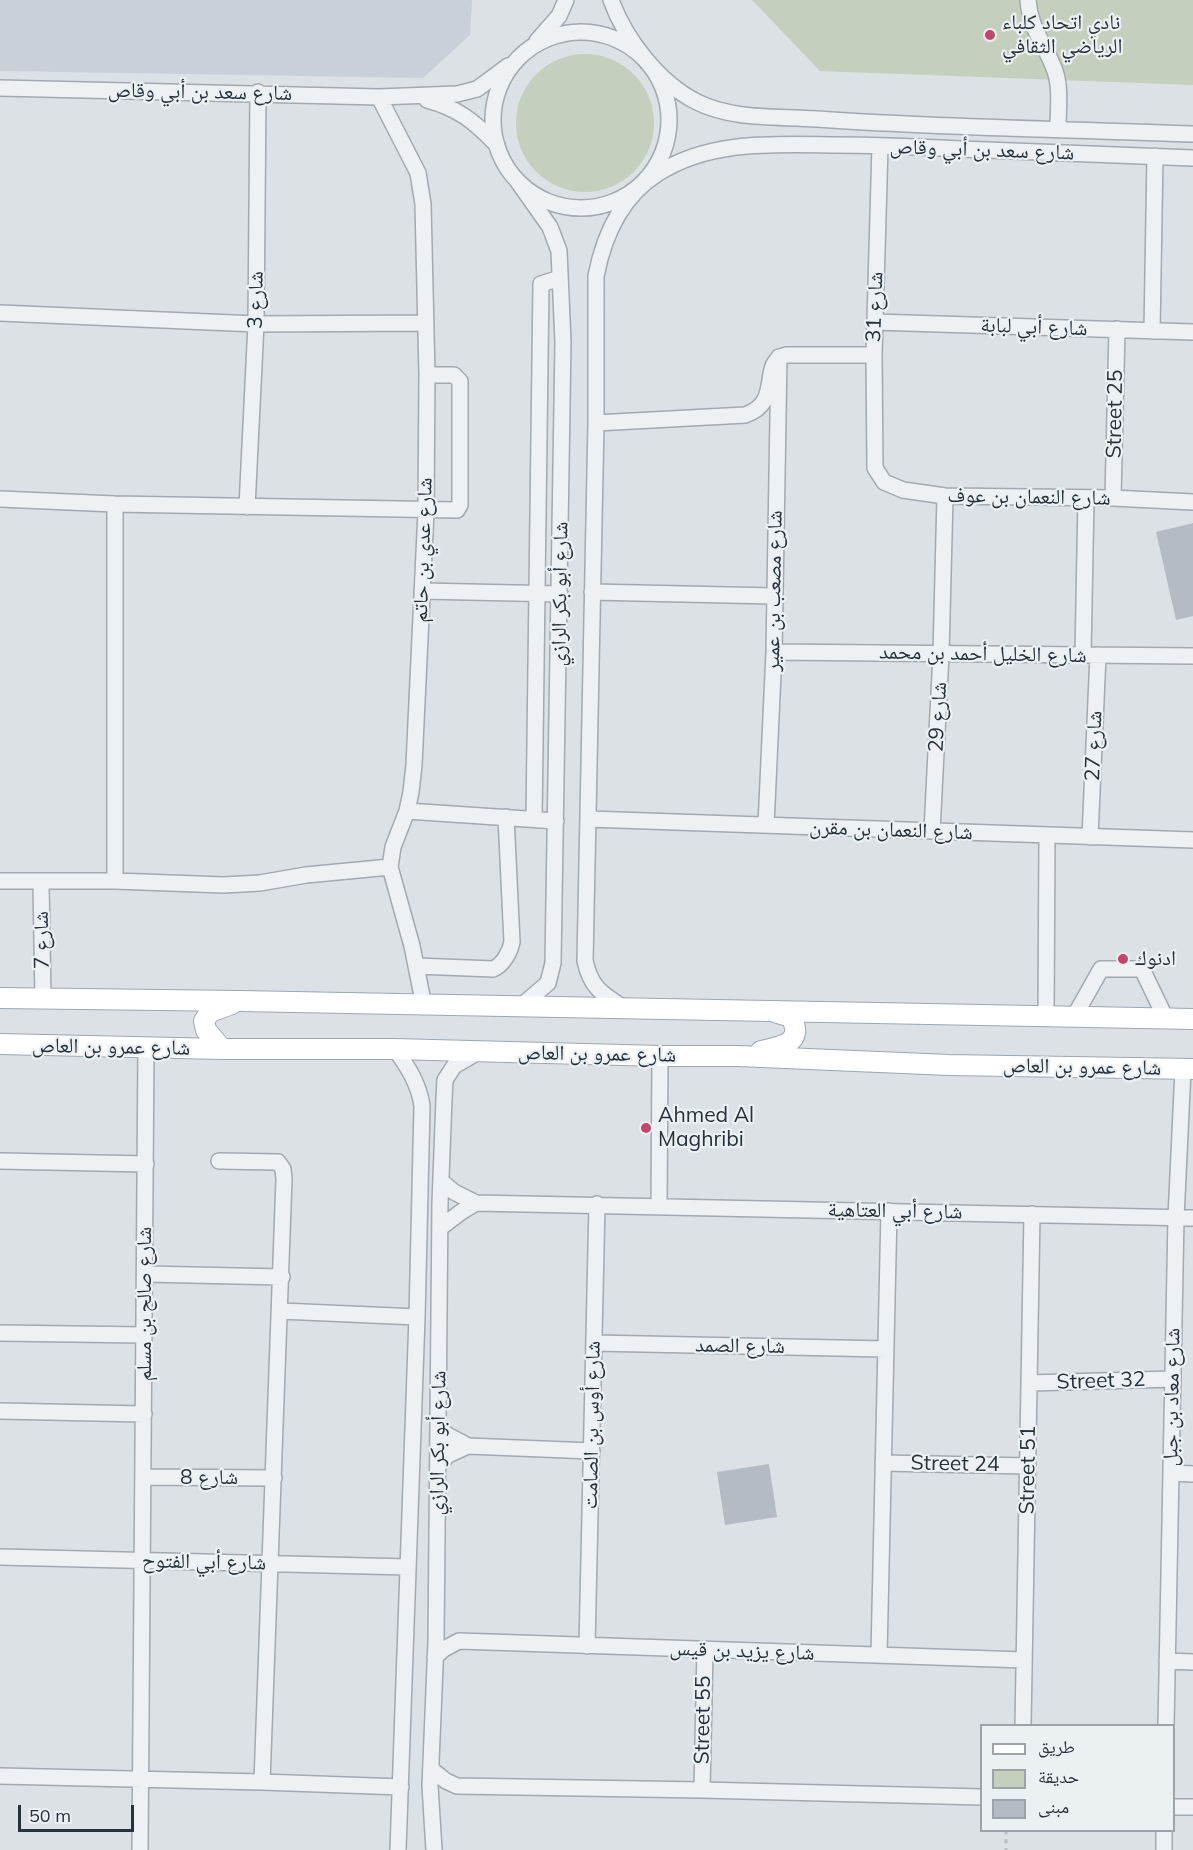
<!DOCTYPE html>
<meta charset="utf-8">
<style>
body{margin:0}
#map{position:relative;width:1193px;height:1850px;overflow:hidden;background:#dce1e5;font-family:Mulish,"Noto Naskh Arabic",sans-serif}
canvas{display:block}
.legend{position:absolute;left:980px;top:1724px;width:195px;height:108px;box-sizing:border-box;background:#ebf0f3;border:2px solid #9da4a9;margin:0;padding:8px 10px;list-style:none;font-size:18px;color:#27313b}
.legend li{display:flex;align-items:center;gap:12px;height:30px}
.legend b{width:30px;border:2px solid #9da4a9}
.scale{position:absolute;left:18px;top:1805px;width:116px;height:27px;box-sizing:border-box;border:3px solid #27313b;border-top:0;padding-left:8px;font-size:18px;line-height:21px;white-space:nowrap;color:#27313b;-webkit-text-stroke:4px #ebf0f3;paint-order:stroke}
</style>
<div id="map">
<canvas width="1193" height="1850"></canvas>
<ul class="legend">
<li><b style="height:8px;background:#fff"></b>طريق</li>
<li><b style="height:16px;background:#c4cfbd"></b>حديقة</li>
<li><b style="height:16px;background:#b4bbc2"></b>مبنى</li>
</ul>
<div class="scale">50 m</div>
</div>
<script>
const c = document.querySelector('canvas').getContext('2d');
c.lineJoin = 'round';
function fill(path, color) {
  c.fillStyle = color;
  c.fill(path, 'evenodd');
}
function stroke(path, color, width, dash) {
  c.strokeStyle = color;
  c.lineWidth = width;
  c.lineCap = dash ? 'butt' : 'round';
  c.setLineDash(dash || []);
  c.stroke(path);
}
function drawText(font, color, halo, rows, align = 'center') {
  c.font = font + ' Mulish,"Noto Naskh Arabic",sans-serif';
  c.lineWidth = 4.5;
  c.setLineDash([]);
  c.textBaseline = 'middle';
  c.strokeStyle = halo;
  c.fillStyle = color;
  for (const [text, x, y, turn = 0] of rows) {
    c.save();
    c.translate(x, y);
    c.rotate((+turn || 0) * Math.PI / 180);
    c.textAlign = isNaN(turn) ? turn : align;
    if (halo) c.strokeText(text, 0, 0);
    c.fillText(text, 0, 0);
    c.restore();
  }
}
fill(new Path2D(`
 M0,0H472L470,35L423,78L0,71Z`), '#cad0d7');
fill(new Path2D(`
 M752,0H1193V85L820,71Z
 M516 123a69 69 0 1 1 138 0a69 69 0 1 1-138 0Z`), '#c4cfbd');
fill(new Path2D(`
 M1193,523V616L1176,620L1156,532Z
 M769,1464L777,1517L725,1525L717,1472Z`), '#b4bbc2');
const minor = new Path2D(`
 M611,0C625,39 659,83 697,102C733,120 777,116 817,119C942,128 1068,129 1193,134
 M1028,0C1030,30 1046,45 1055,71C1061,88 1058,110 1058,128
 M493 120a88 88 0 1 1 176 0a88 88 0 1 1-176 0Z
 M537,41L559,16L566,0
 M0,88L379,97L457,94L477,89L508,66
 M379,97L418,173L423,204L427,375L426,511L414,765L411,792L407,811L393,847L390,867L412,946L424,1006
 M427,100C458,108 475,122 497,145
 M880,146L874,355L875,468L884,482L903,490L945,496L1113,498L1193,502
 M516,179L550,227L559,251L563,342L553,963L548,983L520,1007
 M0,313L256,324L426,323
 M875,322L1193,332
 M1152,331L1155,156
 M596,423L745,415C784,402 758,362 786,355H874
 M1113,498L1117,329
 M0,499L115,504L457,510L460,505V381L454,375H427
 M247,507L256,324L258,92
 M423,591L560,594
 M592,592L774,596
 M774,652L1193,656
 M1083,655L1086,498
 M407,811L556,821
 M534,819L541,284L560,278
 M589,819L1193,840
 M766,825L774,652L779,357
 M932,831L941,654L945,496
 M1090,837L1098,655
 M0,881H115L224,885L260,883L306,875L390,867
 M115,881V504
 M41,882L43,999
 M417,966L493,969C503,965 510,952 512,942L506,817
 M624,1008C602,994 591,988 585,961L596,423V276C604,235 621,197 657,174C709,140 774,144 834,145C876,145 919,147 961,149C1038,152 1116,155 1193,158
 M1046,1016L1047,835
 M1074,1017L1101,969H1142L1166,1019
 M395,1049C408,1067 419,1084 422,1106L417,1317L398,1850
 M0,1161L146,1164
 M219,1161L278,1162L283,1169L284,1179L262,1782
 M441,1181L454,1192L476,1203L1193,1218
 M659,1206L660,1056
 M440,1228L461,1212L476,1203
 M145,1274L282,1277
 M281,1311L417,1317
 M0,1333L144,1335
 M594,1343L886,1349
 M1029,1383L1173,1379
 M0,1411L144,1414
 M438,1428L449,1436L468,1446
 M883,1463L1028,1466
 M438,1466L448,1455L468,1446L592,1451
 M1171,1473L1193,1474
 M143,1477L274,1478
 M0,1557L408,1567
 M587,1646L597,1204
 M879,1655L889,1211
 M435,1657L444,1649L459,1641L1024,1660
 M1167,1661L1193,1662
 M1023,1726L1032,1214
 M1166,1726L1176,1218L1183,1069
 M431,1769L446,1781L457,1786L702,1790L982,1797
 M0,1776L262,1782L401,1787
 M702,1790L705,1650
 M1174,1807H1193
 M140,1850L146,1048
 M434,1850L430,1786L436,1642L440,1203L444,1099L445,1080L454,1066L478,1052
 M1164,1850V1830`);
const major = new Path2D(`
 M0,998L240,1001L1193,1019
 M0,1044L222,1049H395L660,1056H738L949,1065L1193,1069
 M222,1049L206,1030L204,1021L210,1012L232,1004
 M761,1051C781,1047 805,1043 791,1017L774,1012`);
stroke(minor, '#a2a9af', 18);
stroke(major, '#9ca7b0', 22);
stroke(new Path2D(`
 M1006,1830V1850`), '#babfc4', 3, [4.5, 4.5]);
stroke(minor, '#eef1f4', 15);
stroke(major, '#fff', 20);
for (const [x, y, r, color] of [
 [990,35,6,"#c5466a"],
 [1123,959,6,"#c5466a"],
 [646,1128,6,"#c5466a"]
]) {
  const dot = new Path2D();
  dot.arc(x, y, r, 0, 2 * Math.PI);
  c.fillStyle = color;
  c.fill(dot);
  stroke(dot, '#ebf0f3', 2);
}
drawText('21px', '#27313b', '#ebf0f3', [
 ["نادي اتحاد كلباء",1002,23],
 ["الرياضي الثقافي",1002,47],
 ["ادنوك",1135,959],
 ["Ahmed Al",658,1116],
 ["Maghribi",658,1140]
], 'left');
drawText('21px', '#27313b', '#ebf0f3', [
 ["شارع سعد بن أبي وقاص",200,92,1],
 ["شارع سعد بن أبي وقاص",982,150,2],
 ["شارع 3",256,300,-89],
 ["شارع 31",875,307,-88],
 ["شارع أبي لبابة",1034,327,2],
 ["Street 25",1115,414,-89],
 ["شارع النعمان بن عوف",1029,497,1],
 ["شارع عدي بن حاتم",423,550,-88],
 ["شارع مصعب بن عمير",774,591,-89],
 ["شارع أبو بكر الرازي",560,594,-89],
 ["شارع الخليل أحمد بن محمد",983,654,1],
 ["شارع 29",938,717,-87],
 ["شارع 27",1094,746,-88],
 ["شارع النعمان بن مقرن",891,830,2],
 ["شارع 7",42,940,-91],
 ["شارع عمرو بن العاص",111,1047,1],
 ["شارع عمرو بن العاص",597,1054,1],
 ["شارع عمرو بن العاص",1082,1067,1],
 ["شارع أبي العتاهية",895,1211,1],
 ["شارع صالح بن مسلم",145,1304,-90],
 ["شارع الصمد",740,1346,1],
 ["Street 32",1101,1381,-2],
 ["شارع معاد بن جبل",1172,1397,-89],
 ["شارع أوس بن الصامت",592,1425,-89],
 ["شارع أبو بكر الرازي",438,1443,-89],
 ["Street 24",955,1464,1],
 ["Street 51",1028,1470,-89],
 ["شارع 8",209,1478],
 ["شارع أبي الفتوح",204,1562,1],
 ["شارع يزيد بن قيس",742,1651,2],
 ["Street 55",703,1720,-89]
]);
</script>
